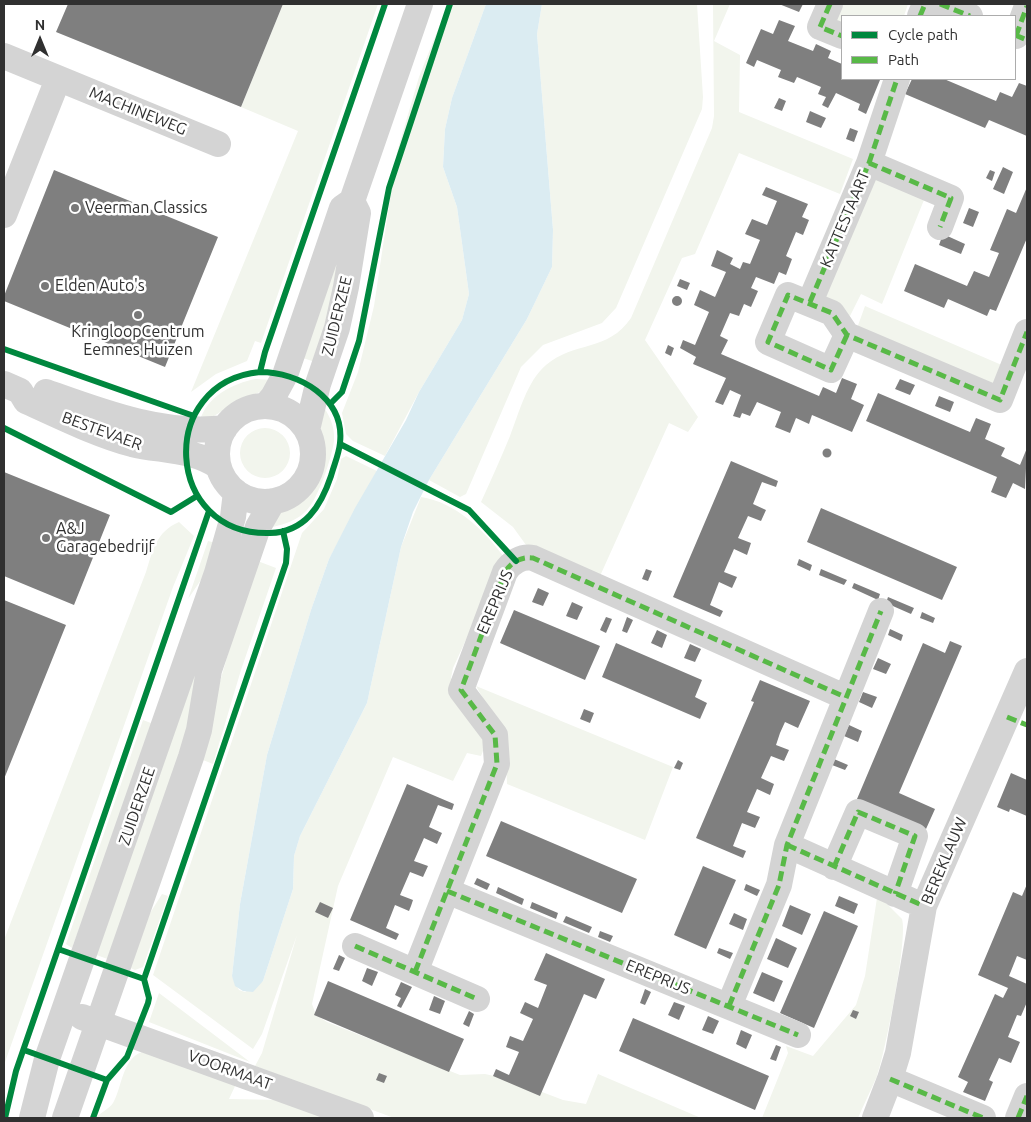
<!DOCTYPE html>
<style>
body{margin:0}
#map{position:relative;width:1031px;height:1122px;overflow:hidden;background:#fff;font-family:Ubuntu,sans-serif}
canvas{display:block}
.frame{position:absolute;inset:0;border:5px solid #303030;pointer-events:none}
.legend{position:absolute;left:841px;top:15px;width:175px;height:65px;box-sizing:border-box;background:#fff;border:1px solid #acacac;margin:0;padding:6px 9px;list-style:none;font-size:15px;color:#303030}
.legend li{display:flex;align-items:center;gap:10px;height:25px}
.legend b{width:25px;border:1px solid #acacac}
.north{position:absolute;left:15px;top:15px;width:50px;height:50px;-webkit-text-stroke:4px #fff;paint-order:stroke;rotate:0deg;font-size:14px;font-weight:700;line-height:20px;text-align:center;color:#303030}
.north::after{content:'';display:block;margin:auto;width:18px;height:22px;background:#303030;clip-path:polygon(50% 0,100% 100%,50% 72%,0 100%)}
</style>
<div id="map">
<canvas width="1031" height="1122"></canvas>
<div class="frame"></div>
<ul class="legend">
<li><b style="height:6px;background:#00873e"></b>Cycle path</li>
<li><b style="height:6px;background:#58b947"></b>Path</li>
</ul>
<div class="north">N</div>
</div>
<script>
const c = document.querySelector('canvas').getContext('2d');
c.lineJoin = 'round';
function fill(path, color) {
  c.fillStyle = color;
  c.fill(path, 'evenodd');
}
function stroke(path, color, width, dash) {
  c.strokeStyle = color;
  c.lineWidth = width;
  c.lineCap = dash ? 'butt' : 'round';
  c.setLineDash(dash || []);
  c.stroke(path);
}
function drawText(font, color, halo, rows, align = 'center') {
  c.font = font + ' Ubuntu,sans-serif';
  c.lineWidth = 5;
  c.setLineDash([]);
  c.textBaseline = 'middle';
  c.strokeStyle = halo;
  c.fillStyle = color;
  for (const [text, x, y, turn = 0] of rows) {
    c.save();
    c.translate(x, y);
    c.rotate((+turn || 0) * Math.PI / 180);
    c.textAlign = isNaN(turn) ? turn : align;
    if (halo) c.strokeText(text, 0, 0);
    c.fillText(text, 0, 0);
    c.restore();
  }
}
fill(new Path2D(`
 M283,4H378L261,343L255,341L247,361L216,374L191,392L298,131L241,107Z
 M448,4H486L452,98L445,129L443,167L457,207L469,294L462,320L419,392L385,456L353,441L346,434L342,413L358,372L374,306L397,152L419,77Z
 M542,4H697L703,97L702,109L616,308L602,323L543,345L521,367L466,494L460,497L429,480L527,319L552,267L553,230L537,34Z
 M713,4H730L714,41L740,55L739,112L853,159L840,194L739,153L695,254L682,258L645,340L698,417L688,432L669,423L600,576L526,545L513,527L481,502C491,480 501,458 510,436C519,413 527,381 546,365C574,341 608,352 631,318L712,128L714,116Z
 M842,4H908L904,16H842V27L834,24Z
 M877,176L926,195L882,304L861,294L850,316L822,300Z
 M339,240L341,263L315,362L300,357Z
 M865,306L1004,366L992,391L856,331Z
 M256,379L272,380C264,395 248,395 235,402C222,410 215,418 200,421C206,397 233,383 256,379Z
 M324,408C331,417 335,430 334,441C332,457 318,499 307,510C298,520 285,524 273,527L278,512L304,496L319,475L324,455L319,424Z
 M240 453a25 25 0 1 1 50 0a25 25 0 1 1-50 0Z
 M346,456L377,471L329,559L311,610L267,755L240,904L232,976L239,990L245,992L263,981L293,889L294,856L300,836L367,703L401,547L421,497C455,502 484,530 504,557L453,668L451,678L490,733L481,756L467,753L453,781L393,757L338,886L312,1004L316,1015L327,1022L460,1075L485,1074L508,1079L563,1100L586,1104L598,1074L701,1118H394L255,1066L262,1053L297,935L262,1034L253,1049L153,975L302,533L324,509L337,479L341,459Z
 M179,522L194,536L173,587L4,1065V940L146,572C153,550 156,532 179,522Z
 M208,541L216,543L207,571L188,599Z
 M230,550L197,716L113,961L91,953Z
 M255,560L276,568L241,670L213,764L198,758Z
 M476,686L673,767L645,840L507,784L505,737Z
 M143,720L156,725L72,948L66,944Z
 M162,894L168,896L143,967L135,970L126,966L142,926Z
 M877,898L886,903L902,919C908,939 885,1053 877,1076C871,1090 864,1104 858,1118H762L788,1053L786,1046L813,1056L856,1005L865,976Z
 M159,993L250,1062L149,1022Z
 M142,1052L236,1084L229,1099L282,1100L335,1118H95C100,1113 109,1109 113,1103C122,1088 122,1059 142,1052Z`), '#f2f5ed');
fill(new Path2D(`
 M486,4H542L537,34L553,230L552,267L527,319L429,480L413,512L401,547L367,703L300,836L294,856L293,889L263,981L253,992L243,991L235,986L232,976L240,904L267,755L311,610L329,559L355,508L406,420L419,392L462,320L469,294L457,207L443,167L445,129L452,98Z`), '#dbecf2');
fill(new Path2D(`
 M68,4H283L241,107L56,32Z
 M779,4H803L799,12Z
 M779,20L795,26L788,41L813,51L816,44L831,51L828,58L842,64V79L880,80L866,114L858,110L860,104L836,93L828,108L822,105L826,97L818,94L821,87L797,77L794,83L778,77L781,70L757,60L754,67L746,63L761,29L773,34Z
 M912,79H944L996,101L1000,92L1012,97L1019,83L1027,86V136L989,120L985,128L905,94Z
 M779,98L786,101L782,111L774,108Z
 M810,111L826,118L821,128L806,122Z
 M850,128L858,131L854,142L846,139Z
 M1003,167L1013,172L1004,194L993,189Z
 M54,170L218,237L165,367L4,301V296Z
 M990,170L995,172L992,181L986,178Z
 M766,187L808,204L802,217L809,220L803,235L796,232L786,256L792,259L786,275L779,272L774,284L756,277L751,288L758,291L751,307L744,304L739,316L730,313L720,336L728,340L721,354L819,396L823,387L836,393L842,378L857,384L851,399L864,405L852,432L812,415L809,424L796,418L790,433L775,427L781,412L757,402L750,416L742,413L740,418L733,416L741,395L730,390L723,405L715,402L726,378L693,364L696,357L680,348L683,340L695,345L709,312L694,305L700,290L715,297L726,272L711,266L717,250L733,258L730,264L740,269L743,262L750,264L760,240L745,234L752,219L767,225L777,201L762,195Z
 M1027,187V238L996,311L990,309L987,316L948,299L944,308L904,291L915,264L967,286L974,271L989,277L999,253L990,250L1007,209L1016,213Z
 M969,208L979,212L973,227L963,223Z
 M943,234L965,244L961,254L939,245Z
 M680,279L690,283L687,290L677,286Z
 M672 301a5 5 0 1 1 10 0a5 5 0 1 1-10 0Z
 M668,345L674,348L671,356L665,353Z
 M900,379L915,385L910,395L895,389Z
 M878,393L970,432L976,418L991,424L985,439L1005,448L1001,456L1020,465L1027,448L1025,489L1013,483L1006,498L998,495L991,492L997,477L866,421Z
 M939,396L954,402L950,412L935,406Z
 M822.5 453a4.5 4.5 0 1 1 9 0a4.5 4.5 0 1 1-9 0Z
 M731,461L778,481L776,487L762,482L753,504L766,510L761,521L748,516L738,538L751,543L747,555L734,549L724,572L737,577L732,588L719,582L710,605L723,611L720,617L673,597Z
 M4,472L110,515L74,605L4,576Z
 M821,508L957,567L942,600L807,542Z
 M799,559L812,565L810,571L797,565Z
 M646,569L652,571L648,581L642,579Z
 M821,569L847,580L844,585L819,575Z
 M854,583L880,594L878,600L852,588Z
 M538,588L549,593L543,606L532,602Z
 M888,597L914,608L911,614L886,603Z
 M4,600L66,625L4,779Z
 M572,602L583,607L577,620L566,616Z
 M514,610L600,646L585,680L500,643Z
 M922,612L935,618L933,623L920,618Z
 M606,617L612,619L606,633L600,630Z
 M627,617L633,620L627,633L622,631Z
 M890,629L903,635L901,641L888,635Z
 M657,630L667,635L662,648L651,643Z
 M950,641L962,646L899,793L935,809L926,829L857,799L923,643L945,653Z
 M616,643L702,680L695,697L707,703L700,719L602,677Z
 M690,644L701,649L695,662L684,658Z
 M878,658L891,664L886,674L873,669Z
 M760,680L810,701L798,728L785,722L780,733L776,745L789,750L784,761L771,756L761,778L774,784L770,795L757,789L747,812L760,817L755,828L742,823L733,846L746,851L743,858L696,838L754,702L751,701Z
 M863,692L877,697L872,708L859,702Z
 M584,709L594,713L590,723L580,719Z
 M849,725L862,731L858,742L844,736Z
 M834,759L848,765L845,770L832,765Z
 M678,760L683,763L680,770L674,768Z
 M1011,773L1027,780V816L1010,809L1009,812L997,807Z
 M407,784L454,804L452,810L438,805L429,827L442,833L437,844L424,838L414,861L428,866L423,877L410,872L400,895L413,900L411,906L409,911L395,905L386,928L399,934L396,940L350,920Z
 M501,821L637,879L622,913L486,856Z
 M703,866L736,880L706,949L674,935Z
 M477,878L490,884L487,890L474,884Z
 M746,884L760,890L757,896L744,890Z
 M1027,884V960L1017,956L1009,976L1027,984V1002L1021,1016L1017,1015L1008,1037L1020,1042L1011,1063L999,1058L989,1080L993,1082L985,1101L963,1092L968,1082L958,1077L995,994L1003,998L1008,988L978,975L1013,892L1022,896Z
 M498,887L524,899L522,905L496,893Z
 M839,896L858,904L854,914L835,906Z
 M320,902L333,908L328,918L315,912Z
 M532,902L558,913L556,919L530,908Z
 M790,905L811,914L802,935L782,926Z
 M824,911L858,926L814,1028L780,1013Z
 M734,913L747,919L743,930L729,924Z
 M566,916L592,927L589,933L563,922Z
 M600,931L613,936L610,942L598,937Z
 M776,938L797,948L788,968L767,959Z
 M719,948L733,953L730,959L717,953Z
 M546,953L605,979L596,999L584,994L540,1096L493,1076L496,1069L509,1075L519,1052L506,1047L510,1036L523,1041L533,1019L520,1013L525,1002L538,1008L547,985L534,980Z
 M339,955L345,958L339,971L333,969Z
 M367,968L378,972L372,986L362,981Z
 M762,972L783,981L774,1002L753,993Z
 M328,981L464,1039L449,1072L314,1015Z
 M401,982L412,987L401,1008L397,1006L401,998L395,995Z
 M645,989L651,992L645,1005L640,1003Z
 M434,996L445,1001L440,1014L429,1010Z
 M674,1002L685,1006L679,1020L668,1015Z
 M853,1010L859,1012L856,1019L850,1016Z
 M469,1011L474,1014L469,1027L463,1024Z
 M708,1016L719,1021L713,1034L702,1030Z
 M633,1018L769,1076L755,1110L619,1051Z
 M741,1030L752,1035L746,1049L736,1044Z
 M776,1045L781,1047L776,1061L770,1059Z
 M379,1073L387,1076L384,1083L376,1080Z`), '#7f7f7f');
stroke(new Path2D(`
 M830,4L820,27L842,36
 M940,4L970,16
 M920,16L925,4
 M1016,36L1027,6
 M4,56L218,144
 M869,163L897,79
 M4,215L58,79
 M810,302L869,163L951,198L940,227
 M847,335L831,370L768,342L788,295L832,313L847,335L1000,400L1027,332
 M4,384L20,391L26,401C60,416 95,434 132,444C162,451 194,449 219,467
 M46,392C102,412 164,436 225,428
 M265,406L273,397L285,375L342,208L352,201L420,4
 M217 454a48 48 0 1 1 96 0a48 48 0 1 1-96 0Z
 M307,430L318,384L337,328L346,287L358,213L352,201
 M787,845L912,901
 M834,867L858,812L915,836L895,894
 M447,891L798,1035
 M355,946L477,999
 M415,972L497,764L495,735L461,690L505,572C511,562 522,556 533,558L845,697
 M729,1006L779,885L787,845L881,611
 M82,1017L361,1118
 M890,1079L983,1118
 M32,1118L47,1059L217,573L233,517L236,492
 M65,1118L191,757L199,730L209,670L258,527L273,501
 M875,1118L890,1079L898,1053L924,906L1027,671
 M1018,1118L1027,1096`), '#d4d4d4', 26);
stroke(new Path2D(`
 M830,4L820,27L842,36
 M940,4L970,16
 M920,16L925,4
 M1015,35L1027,40
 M1016,36L1027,6
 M869,163L897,79
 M810,302L869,163L951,198L940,227
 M847,335L831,370L768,342L788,295L832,313L847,335L1000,400L1027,332
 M1007,717L1027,725
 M787,845L924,906
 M834,867L858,812L915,836L895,894
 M447,891L798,1035
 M355,946L477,999
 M415,972L497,764L495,735L461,690L505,572C511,562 522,556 533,558L845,697
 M729,1006L779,885L787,845L881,611
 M890,1079L983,1118
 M1018,1118L1027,1096`), '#58b947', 5, [10, 5]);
stroke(new Path2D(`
 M4,349L194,416
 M260,372C299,372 345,398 340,443C339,454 334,465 331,476C321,506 305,532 270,533C164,536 156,382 260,372Z
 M260,372L265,352L385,4
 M330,404L342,392L359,341L389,188L450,4
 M4,428L171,512L197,496
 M340,444L469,510L516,561
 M58,949L144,979
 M24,1050L107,1080
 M5,1118L16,1071L209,511
 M93,1118L107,1080L127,1057L148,1003L149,998L144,979L286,563L287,549L283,531`), '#00873e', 6);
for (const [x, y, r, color] of [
 [75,208,5,"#787878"],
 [45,286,5,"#787878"],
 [138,315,5,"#787878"],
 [46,538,5,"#787878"]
]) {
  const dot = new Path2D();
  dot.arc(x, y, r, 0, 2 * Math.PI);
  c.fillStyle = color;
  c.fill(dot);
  stroke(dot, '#fff', 2);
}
drawText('16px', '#303030', '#fff', [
 ["MACHINEWEG",138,111,22],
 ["KATTESTAART",845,219,-67],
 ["ZUIDERZEE",337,316,-76],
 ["BESTEVAER",102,431,20],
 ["EREPRIJS",495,602,-67],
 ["ZUIDERZEE",137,806,-71],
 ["BEREKLAUW",944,861,-67],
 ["EREPRIJS",658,977,22],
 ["VOORMAAT",230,1070,20]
]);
drawText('16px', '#303030', '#fff', [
 ["Veerman Classics",85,208],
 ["Elden Auto's",55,286],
 ["KringloopCentrum",138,332,"center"],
 ["Eemnes Huizen",138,350,"center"],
 ["A&J",56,529],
 ["Garagebedrijf",56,547]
], 'left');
</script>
